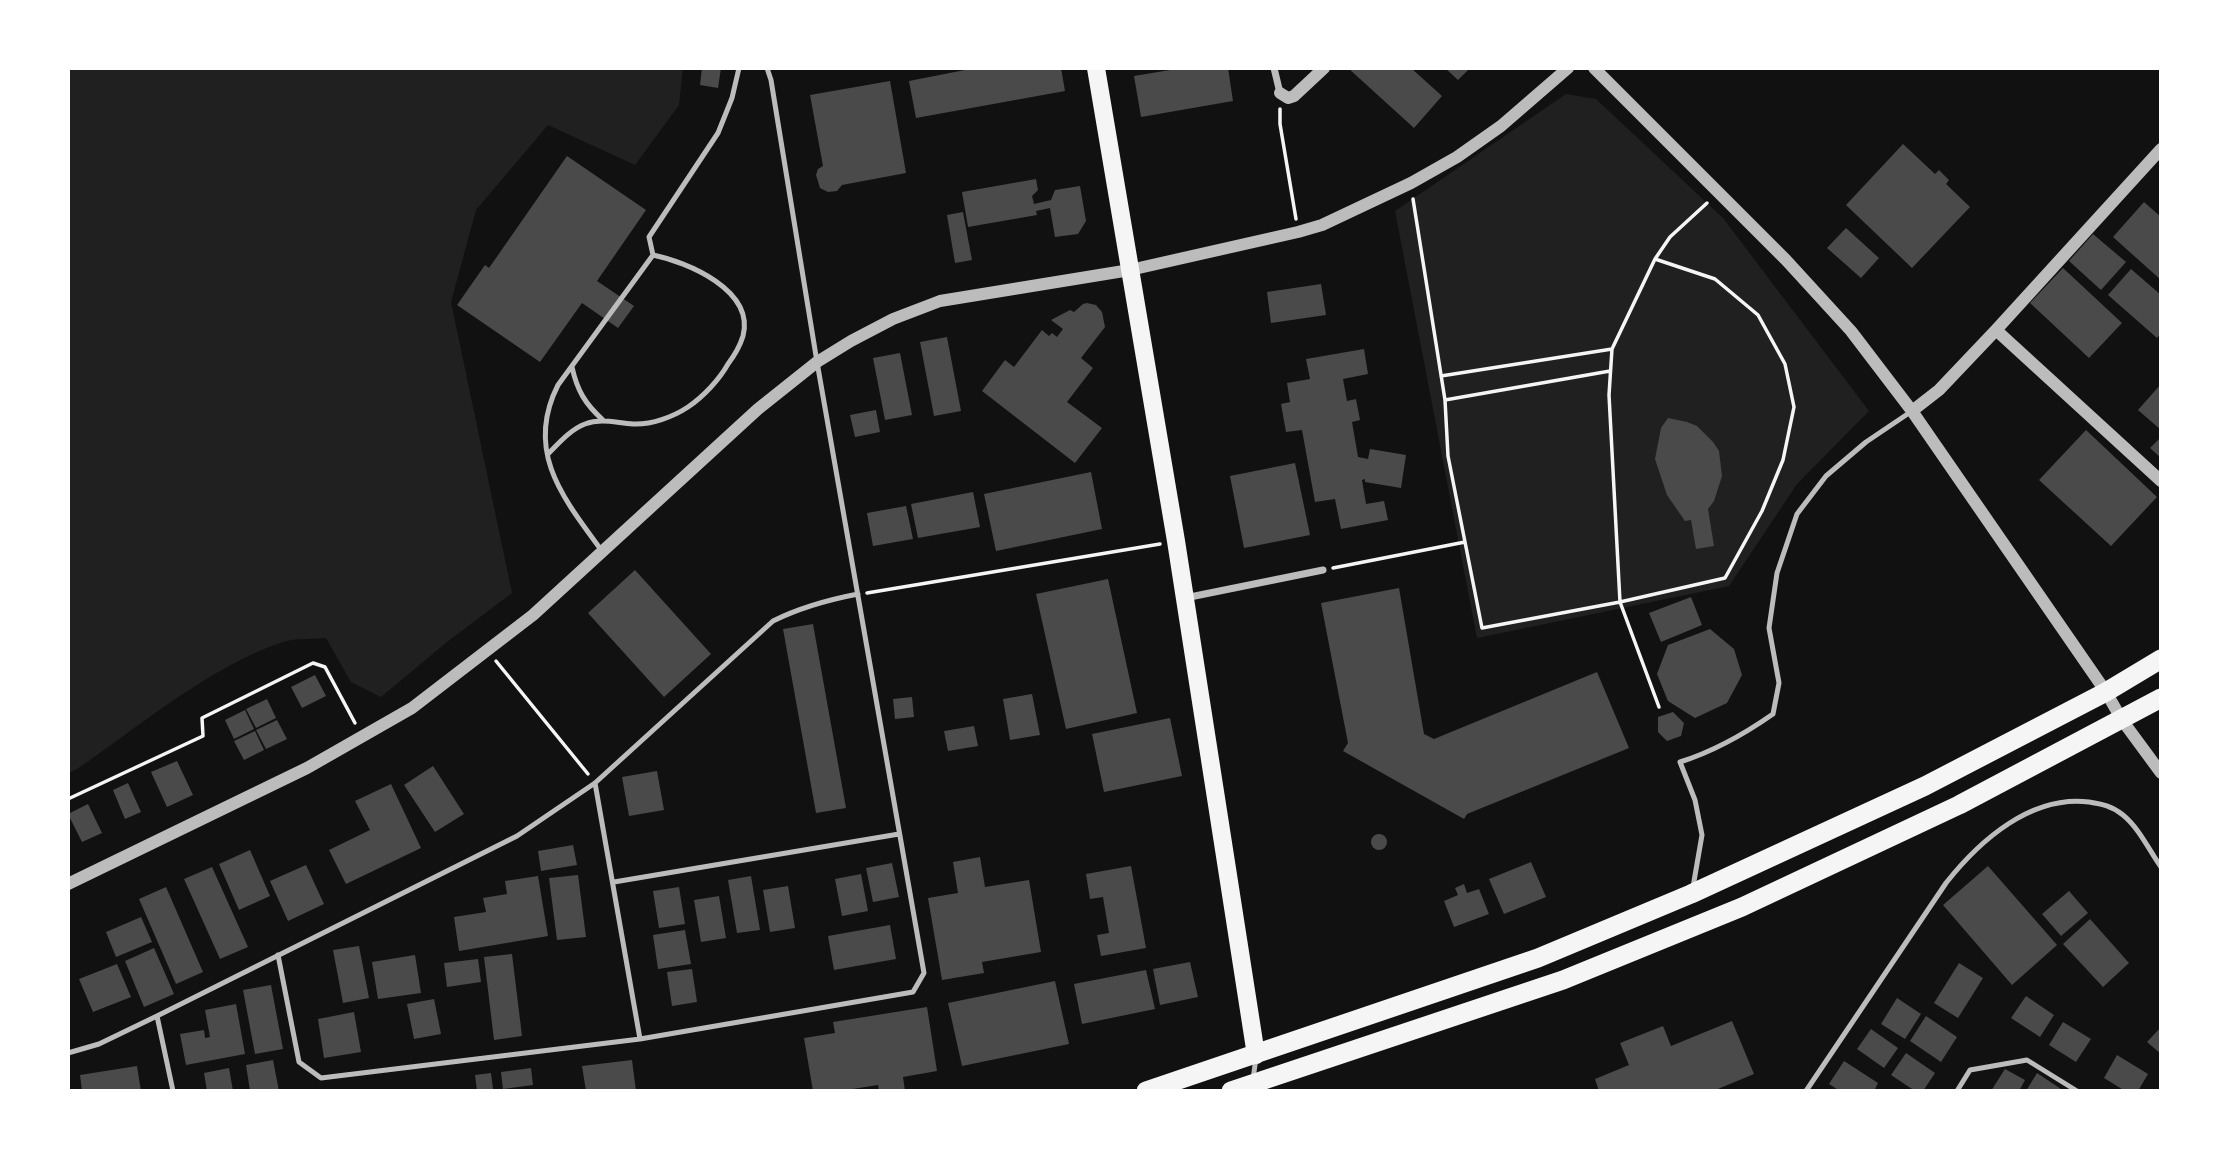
<!DOCTYPE html>
<style>
body{margin:0}
#map{position:relative;width:2229px;height:1159px;overflow:hidden;background:#111;font-family:"Fira Sans",sans-serif}
canvas{display:block}
.frame{position:absolute;inset:0;border:70px solid #fff;pointer-events:none}
</style>
<div id="map">
<canvas width="2229" height="1159"></canvas>
<div class="frame"></div>
</div>
<script>
const c = document.querySelector('canvas').getContext('2d');
c.lineJoin = 'round';
function fill(path, color) {
  c.fillStyle = color;
  c.fill(path, 'evenodd');
}
function stroke(path, color, width, dash) {
  c.strokeStyle = color;
  c.lineWidth = width;
  c.lineCap = dash ? 'butt' : 'round';
  c.setLineDash(dash || []);
  c.stroke(path);
}
fill(new Path2D(`
 M68,68H683L679,105L635,165L548,125L476,210L451,302L512,593L447,642L381,697L351,682L326,638C312,639 296,638 283,642C212,665 138,727 77,769L68,773Z
 M1566,94L1596,99L1723,218L1869,411L1797,484L1729,586L1477,638L1395,211Z`), '#202020');
fill(new Path2D(`
 M702,68H721L718,88L700,85Z
 M975,68H1061L1065,91L916,118L909,81Z
 M1182,68H1228L1233,101L1141,117L1134,76Z
 M1348,68H1411L1442,96L1414,128Z
 M1445,68H1470L1458,80Z
 M890,81L906,173L842,185L837,191L828,192L820,188L816,175L818,169L823,166L810,95Z
 M1903,144L1935,174L1939,170L1949,180L1946,184L1970,207L1912,268L1846,205Z
 M567,156L646,210L597,281L634,306L618,328L582,303L540,362L457,305L485,265L489,268Z
 M1036,179L1038,190L1032,196L1034,204L1051,200L1055,190L1080,186L1086,221L1078,234L1055,237L1050,208L1036,211L1037,215L968,227L962,192Z
 M2144,202L2161,217V280L2113,237Z
 M963,212L972,260L955,263L947,215Z
 M1846,228L1879,258L1861,278L1827,248Z
 M2093,234L2126,262L2101,290L2069,261Z
 M2063,268L2122,323L2089,358L2030,303Z
 M2131,269L2161,295V333L2157,338L2108,295Z
 M1321,284L1326,315L1271,323L1267,292Z
 M1087,303L1096,305L1102,312L1105,327L1081,358L1093,368L1067,402L1102,428L1075,463L982,391L1005,360L1014,367L1042,330L1049,336L1052,333L1057,337L1063,329L1051,320L1070,310L1074,312L1083,304Z
 M947,337L961,411L934,416L920,342Z
 M1364,349L1368,374L1343,379L1347,401L1356,399L1360,420L1352,422L1358,457L1368,459L1370,449L1406,455L1401,488L1365,482V479L1362,480L1366,504L1384,501L1388,520L1341,529L1335,499L1315,502L1302,430L1286,432L1281,404L1290,402L1287,383L1310,379L1306,359Z
 M900,353L912,415L885,420L873,358Z
 M2161,384V430L2138,410Z
 M876,410L880,432L855,437L850,415Z
 M1668,418L1687,422L1697,426L1713,442L1719,451L1722,476L1714,501L1708,509L1714,546L1696,549L1691,520L1685,521L1667,495L1655,459L1661,428Z
 M2086,430L2157,497L2111,546L2039,480Z
 M2161,437V458L2150,448Z
 M1295,463L1310,535L1244,548L1230,476Z
 M1091,472L1102,529L996,551L984,494Z
 M973,492L980,527L918,538L911,504Z
 M906,506L913,539L873,546L867,513Z
 M635,570L711,654L664,697L588,613Z
 M1108,579L1137,713L1066,729L1036,594Z
 M1399,588L1424,734L1434,739L1597,672L1629,748L1467,814L1464,819L1343,751L1348,743L1321,603Z
 M1691,597L1702,625L1661,642L1649,613Z
 M813,624L846,808L816,813L783,629Z
 M1710,629L1734,649L1742,675L1727,703L1695,718L1668,701L1657,674L1668,645Z
 M315,675L326,696L302,708L291,687Z
 M1032,694L1040,735L1010,740L1003,699Z
 M912,697L914,717L895,719L893,699Z
 M267,699L276,718L256,728L246,709Z
 M245,710L254,729L234,739L225,720Z
 M1673,712L1684,723L1681,736L1667,741L1658,732V717Z
 M1170,718L1182,776L1104,792L1092,734Z
 M277,720L287,739L266,749L256,730Z
 M974,726L978,746L948,751L944,731Z
 M255,731L264,750L244,760L234,741Z
 M177,761L193,795L167,807L151,772Z
 M433,766L464,814L435,832L404,785Z
 M657,771L664,810L629,816L622,777Z
 M128,783L141,812L125,819L113,790Z
 M391,784L421,848L346,884L329,850L370,830L355,801Z
 M88,804L102,833L82,842L68,814Z
 M1371 842a8 8 0 1 1 16 0a8 8 0 1 1-16 0Z
 M573,845L577,865L541,871L538,851Z
 M250,850L270,896L239,910L219,864Z
 M980,857L985,887L1029,880L1041,952L982,962L984,973L942,980L928,898L958,893L953,862Z
 M1531,862L1546,897L1504,914L1489,879Z
 M892,863L899,897L873,902L866,868Z
 M306,865L324,904L288,921L270,881Z
 M1131,866L1146,948L1101,956L1097,935L1109,933L1103,897L1090,899L1086,874Z
 M1988,866L2057,945L2012,985L1943,905Z
 M212,867L248,947L220,959L184,879Z
 M861,874L868,911L842,916L835,879Z
 M578,875L586,937L557,940L549,878Z
 M538,876L548,936L459,951L454,917L486,912L483,898L507,894L505,881Z
 M751,876L760,930L737,933L728,880Z
 M1464,884L1467,893L1479,889L1489,914L1454,927L1444,901L1458,895L1455,888Z
 M788,886L795,928L770,932L763,890Z
 M166,887L203,972L176,984L139,899Z
 M679,887L685,924L659,928L653,891Z
 M2069,891L2088,913L2061,936L2042,914Z
 M719,896L726,938L701,942L694,900Z
 M141,917L152,942L116,957L106,932Z
 M2090,919L2129,963L2103,987L2063,944Z
 M890,925L896,959L834,970L828,936Z
 M685,930L691,964L658,969L653,935Z
 M359,946L369,998L343,1003L333,950Z
 M154,948L174,994L144,1007L125,961Z
 M512,954L522,1036L494,1040L484,957Z
 M415,955L421,993L378,999L372,962Z
 M478,959L481,982L447,987L444,963Z
 M1190,962L1198,997L1160,1005L1153,969Z
 M1959,963L1983,978L1958,1018L1934,1003Z
 M117,964L131,997L93,1012L79,979Z
 M692,969L697,1002L672,1006L667,972Z
 M1146,970L1155,1009L1082,1024L1074,984Z
 M1055,981L1069,1044L962,1066L948,1003Z
 M271,985L283,1049L255,1054L243,990Z
 M2026,996L2054,1015L2040,1037L2011,1018Z
 M1897,998L1921,1014L1905,1039L1881,1024Z
 M434,999L441,1034L414,1039L407,1004Z
 M236,1004L245,1054L186,1065L180,1034L204,1030L205,1038L210,1037L205,1010Z
 M927,1007L937,1071L903,1077L905,1091H879L878,1085L840,1091H813L804,1038L835,1033L833,1022Z
 M354,1012L361,1052L324,1058L318,1019Z
 M1926,1016L1957,1037L1941,1062L1910,1041Z
 M1732,1021L1754,1074L1713,1091H1599L1595,1079L1629,1065L1620,1043L1663,1026L1671,1046Z
 M2063,1022L2091,1039L2076,1062L2049,1045Z
 M2161,1027V1054L2147,1042Z
 M1871,1029L1898,1048L1884,1068L1857,1049Z
 M1906,1053L1935,1073L1923,1091H1915L1891,1075Z
 M2117,1055L2148,1074L2138,1091H2125L2104,1078Z
 M273,1060L279,1091H250L246,1065Z
 M632,1060L636,1091H586L582,1066Z
 M1844,1061L1878,1083L1874,1091H1840L1829,1084Z
 M137,1066L141,1091H82L80,1075Z
 M229,1068L233,1091H207L204,1073Z
 M531,1068L533,1085L503,1089L501,1072Z
 M2005,1069L2025,1080L2019,1091H1991Z
 M491,1073L493,1089L477,1091L475,1075Z
 M2037,1073L2064,1091H2026Z`), '#4a4a4a');
stroke(new Path2D(`
 M1280,109V124L1296,219
 M1441,376L1612,349
 M1445,400L1610,371
 M1465,542L1482,628L1620,602L1725,578L1762,511L1783,460L1794,407L1785,364L1758,315L1715,279L1655,259
 M1333,568L1465,542L1448,456L1445,400L1413,199
 M867,593L1160,544
 M496,661L588,774
 M1659,707L1620,602L1609,395L1612,349L1655,259L1670,237L1707,203
 M68,799L203,736L202,718L313,663L325,667L355,723`), '#f5f5f5', 3.5);
stroke(new Path2D(`
 M572,367C577,390 585,404 603,420
 M548,454C558,444 571,429 585,424C601,418 616,423 633,424C651,425 673,417 688,407C703,397 719,380 728,364C734,356 740,346 743,336C755,290 687,262 653,255
 M602,551C564,499 524,452 558,385L653,255L649,237L718,133L732,98L739,68
 M595,783L640,1039
 M614,882L899,834
 M1693,887L1702,835L1695,800L1680,762C1715,751 1743,735 1773,714L1779,683L1769,628L1777,573L1797,514L1826,476L1866,442L1912,411
 M278,955L299,1062L321,1078L640,1039L913,992L924,973L817,362L771,80L767,68
 M157,1016L173,1091
 M68,1053L99,1044L157,1016L517,836L595,783L773,621C801,607 827,600 858,594
 M1253,1079L1256,1058
 M1806,1091L1946,883C1980,840 2031,795 2089,802C2102,804 2112,806 2123,815C2139,828 2149,850 2161,867
 M1957,1091L1970,1070L2027,1060L2077,1091`), '#bcbcbc', 5);
stroke(new Path2D(`
 M1274,68L1280,93
 M1185,598L1323,570`), '#bcbcbc', 7);
stroke(new Path2D(`
 M1594,68L1786,260L1851,331L1912,411L2106,692L2122,720L2161,773
 M1280,93L1288,98L1294,96L1324,68
 M1996,330L2161,481
 M1912,411L1939,390L1996,330L2161,149
 M68,884L307,768L412,708L533,615L758,409L817,362L851,341L893,319L940,301L1130,270L1298,232L1322,225L1411,183L1457,157L1501,126L1568,68`), '#bcbcbc', 12);
stroke(new Path2D(`
 M1096,68L1176,541L1256,1055`), '#f5f5f5', 18);
stroke(new Path2D(`
 M1146,1091L1538,958L1691,894L1925,786L2106,692L2161,659
 M1231,1091L1563,980L1742,907L1959,805L2161,698`), '#f5f5f5', 19);
</script>
